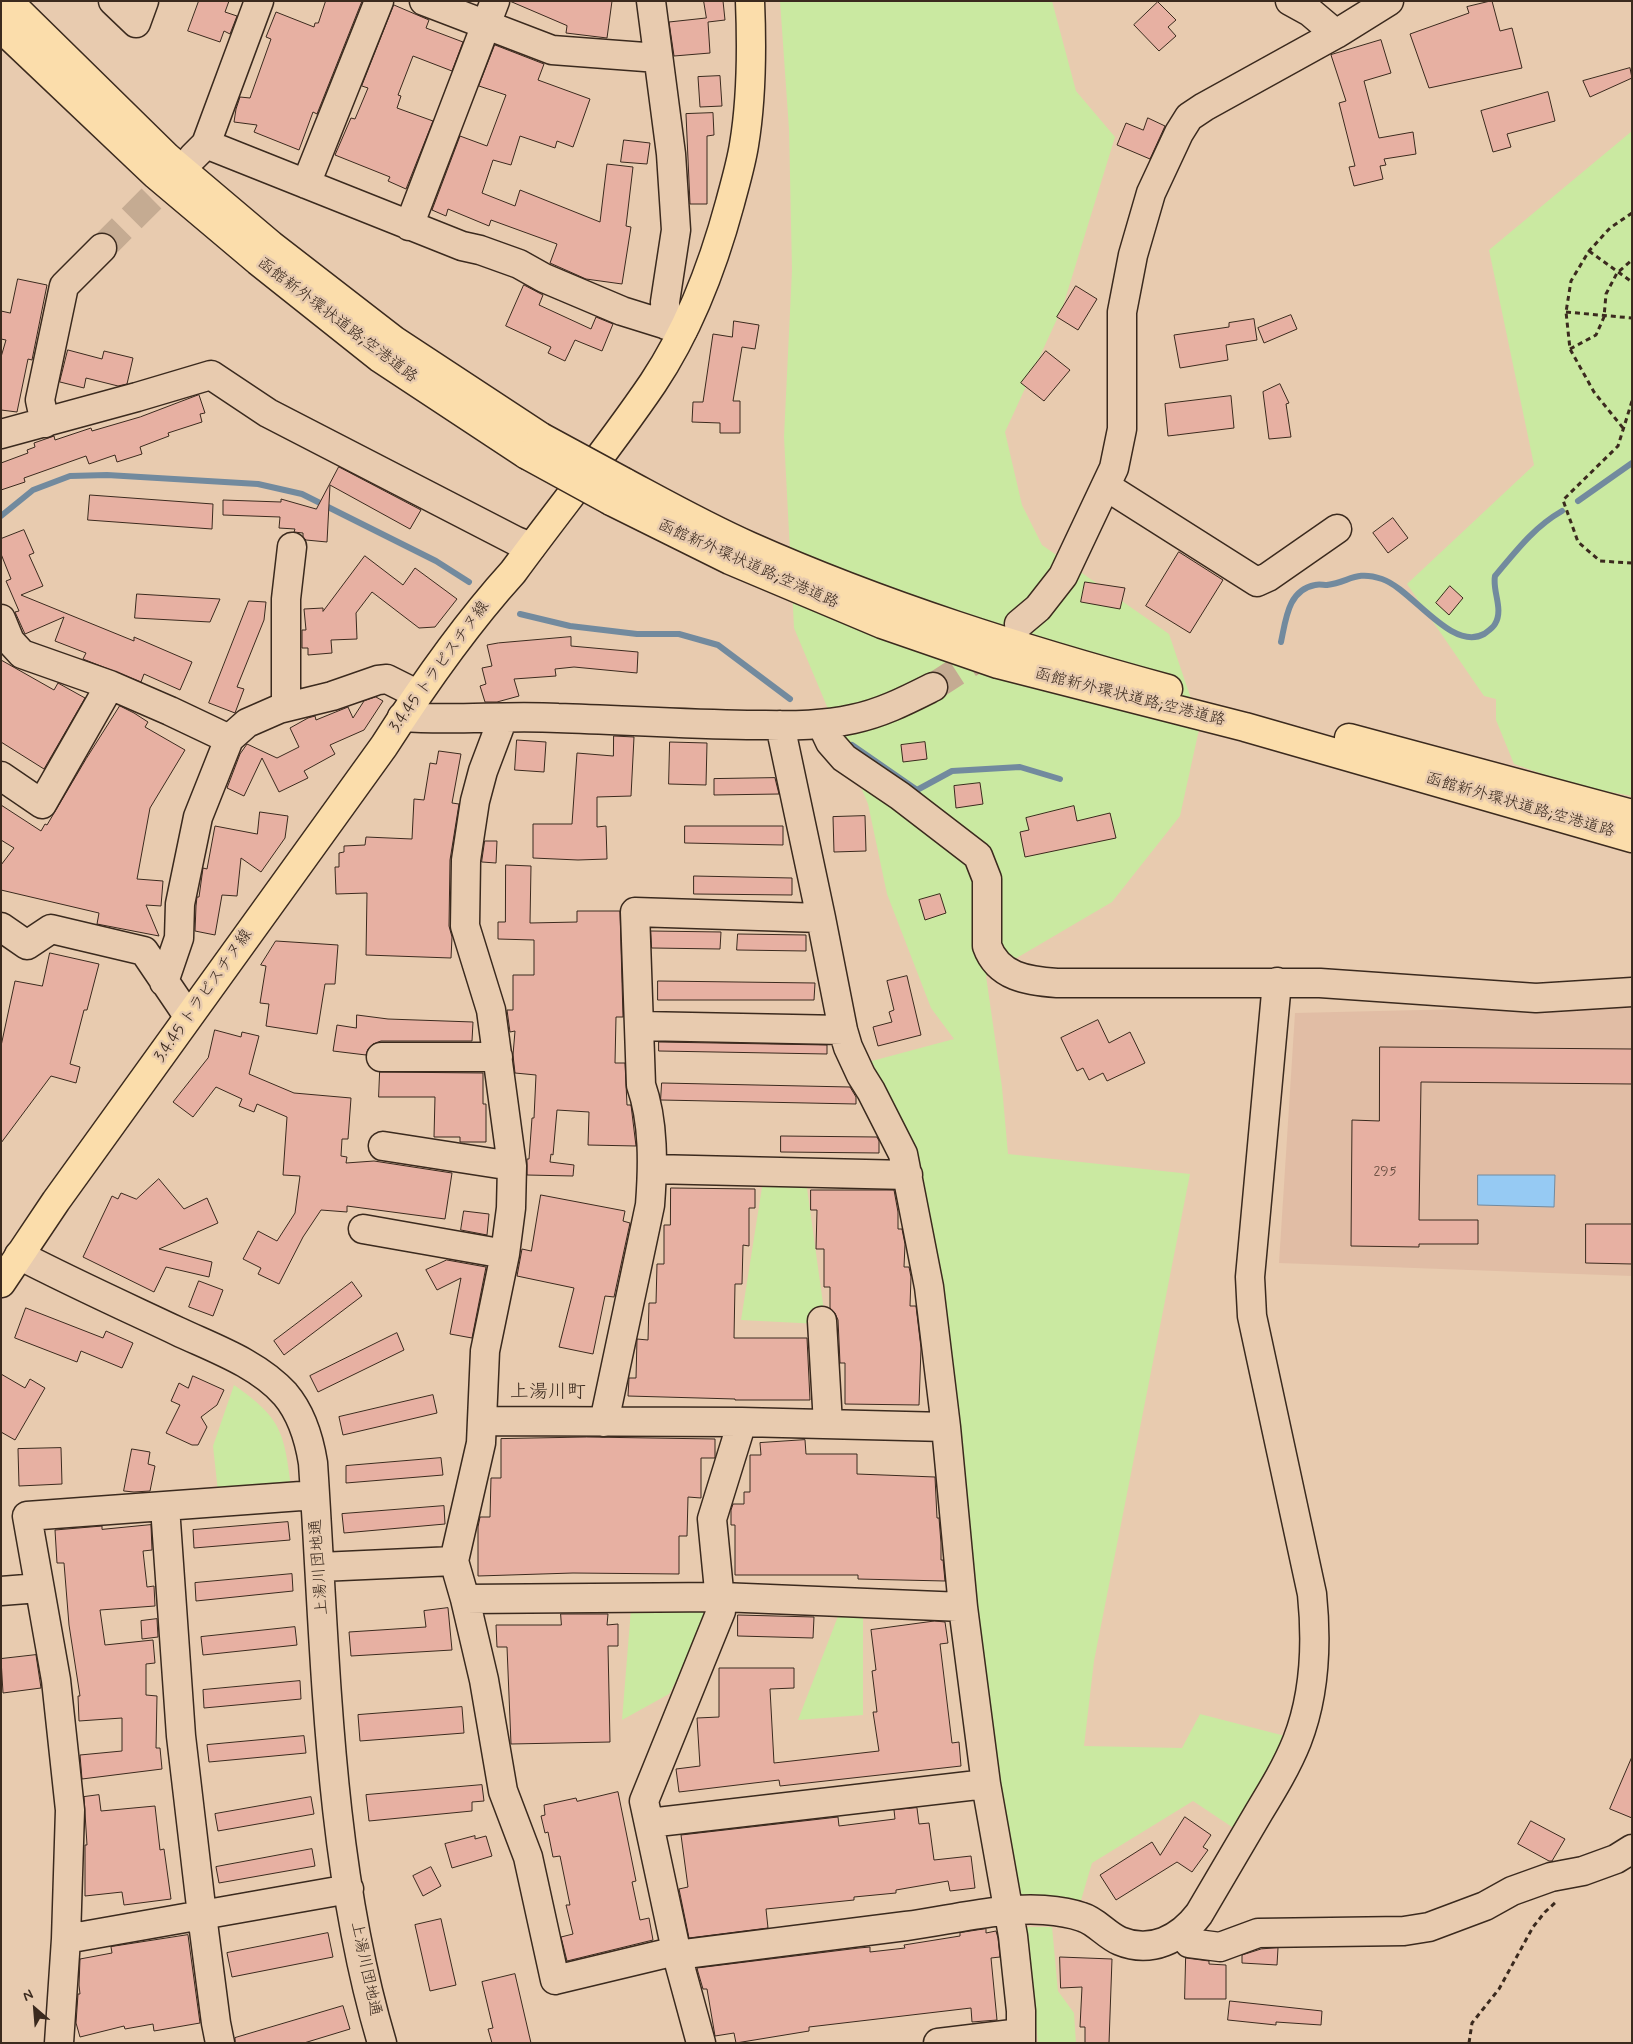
<!DOCTYPE html>
<meta charset="utf-8">
<style>
body{margin:0}
#map{position:relative;width:1633px;height:2044px;overflow:hidden;background:#e8cbaf;font-family:Mynerve,sans-serif}
canvas{display:block}
.frame{position:absolute;inset:0;border:2px solid #3b2a1e;pointer-events:none}
.north{position:absolute;left:10px;top:1984px;width:50px;height:50px;-webkit-text-stroke:4px #e8cbaf;paint-order:stroke;rotate:333deg;font-size:14px;font-weight:700;line-height:20px;text-align:center;color:#3b2a1e}
.north::after{content:'';display:block;margin:auto;width:18px;height:22px;background:#3b2a1e;clip-path:polygon(50% 0,100% 100%,50% 72%,0 100%)}
</style>
<div id="map">
<canvas width="1633" height="2044"></canvas>
<div class="frame"></div>
<div class="north">N</div>
</div>
<script>
const c = document.querySelector('canvas').getContext('2d');
c.lineJoin = 'round';
function fill(path, color) {
  c.fillStyle = color;
  c.fill(path, 'evenodd');
}
function stroke(path, color, width, dash) {
  c.strokeStyle = color;
  c.lineWidth = width;
  c.lineCap = dash ? 'butt' : 'round';
  c.setLineDash(dash || []);
  c.stroke(path);
}
function drawText(font, color, halo, rows, align = 'center') {
  c.font = font + ' Mynerve,"Klee One",sans-serif';
  c.lineWidth = 5;
  c.setLineDash([]);
  c.textBaseline = 'middle';
  c.strokeStyle = halo;
  c.fillStyle = color;
  for (const [text, x, y, turn = 0] of rows) {
    c.save();
    c.translate(x, y);
    c.rotate((+turn || 0) * Math.PI / 180);
    c.textAlign = isNaN(turn) ? turn : align;
    if (halo) c.strokeText(text, 0, 0);
    c.fillText(text, 0, 0);
    c.restore();
  }
}
fill(new Path2D(`
 M1632,1005V1276L1279,1263L1295,1013Z`), '#e1bda5');
fill(new Path2D(`
 M780,1H1052L1076,91L1115,137L1063,306L1005,432L1022,505L1042,545L1169,634L1200,725L1180,816L1112,902L986,976L1002,1087L1008,1154L1190,1174L1094,1661L1084,1746L1182,1748L1200,1714L1289,1737L1238,1831L1193,1801L1092,1863L1079,1907L1025,1901L1014,1894L994,1783L955,1428L868,1062L954,1039L931,1008L887,894L868,804L794,628L784,437L792,270L789,129Z
 M1632,131V796L1577,786L1514,764L1496,720V699L1484,696L1407,584L1534,465L1489,250Z
 M763,1181H806L825,1318L819,1324L741,1320Z
 M234,1385C281,1418 284,1431 291,1486L218,1492L213,1446Z
 M705,1608L694,1648L669,1694L622,1720L631,1609Z
 M840,1611L863,1613V1715L798,1720Z
 M1026,1927H1052L1058,1991L1074,2013L1076,2043H1038Z`), '#cae9a1');
const water = new Path2D(`
 M1478,1175H1555L1554,1207L1478,1205Z`);
fill(water, '#96caf3');
stroke(water, '#728a9e', 1);
stroke(new Path2D(`
 M1578,501L1632,463
 M1,516L33,490L70,476L107,475L258,484L302,494L436,561L469,582
 M520,614L570,626L637,634H679L718,645L790,699
 M1281,642C1286,619 1288,590 1315,585C1319,584 1323,585 1327,585C1350,582 1355,570 1382,579C1412,589 1451,652 1484,634C1488,631 1493,628 1495,624C1504,609 1492,591 1495,576C1516,551 1534,527 1562,511
 M852,745L917,790L952,771L1020,767L1060,779`), '#728a9e', 6);
const building = new Path2D(`
 M199,1H229L225,12L237,16L230,34L224,31L220,42L188,31Z
 M326,1H362L317,114L313,112L299,150L254,132L257,125L234,122L236,109L240,97L250,98L271,39L266,37L276,12L314,27L315,23H318Z
 M510,1H612L607,38L566,33L567,26Z
 M704,1H723L725,20L708,22L710,53L674,56L669,22L706,18Z
 M1492,1L1500,31L1512,28L1522,68L1429,88L1410,34L1469,13L1467,7Z
 M1158,2L1176,20L1168,27L1176,36L1159,51L1134,25Z
 M394,5L429,20L426,28L463,42L452,71L413,56L398,95L401,96L397,108L433,121L406,189L388,181L390,177L335,155L351,118L355,119L368,88L362,86Z
 M1381,40L1391,73L1364,81L1379,138L1413,132L1416,154L1384,159L1386,165L1380,166L1383,179L1354,186L1349,167L1355,166L1339,103L1346,101L1331,55Z
 M495,45L544,64L538,80L590,99L573,147L557,141L555,148L520,136L511,165L493,160L482,193L515,206L520,190L600,222L607,164L633,167L626,226L631,227L622,284L586,279L550,263L557,244L491,220L489,226L448,209L446,216L432,210L460,136L487,146L506,95L479,86Z
 M1630,68L1632,78L1590,97L1583,81Z
 M720,76L722,106L700,107L698,77Z
 M1548,92L1555,121L1507,134L1511,147L1493,152L1481,111Z
 M713,113L714,135L707,136V204H690L686,114Z
 M1148,118L1165,126L1150,159L1117,145L1126,123L1143,130Z
 M624,140L650,143L647,164L621,162Z
 M18,279L47,285L32,360L28,359L17,412L1,410V357L6,340L1,339V311L10,313Z
 M524,285L543,295L539,305L591,329L596,317L613,324L602,351L575,340L565,361L548,353L551,347L506,326Z
 M1076,286L1097,299L1078,330L1057,317Z
 M1291,315L1297,329L1264,343L1258,328Z
 M1254,319L1257,340L1226,345L1228,360L1180,368L1174,335L1229,327V323Z
 M734,321L759,325L755,349L742,347L733,401H740V433H720V423L692,422L693,402H703L713,334L732,337Z
 M68,350L102,359L104,351L133,358L127,384L118,386L86,378L84,388L60,382Z
 M1046,351L1070,370L1044,401L1021,383Z
 M1280,384L1289,403L1286,404L1291,437L1269,439L1263,392Z
 M199,395L205,413L200,414L202,422L168,433L169,436L140,447L142,454L117,462L115,455L89,464L86,456L24,478L25,482L1,490V463L28,453L27,450L35,447L34,443L54,436L55,440L91,428L92,431L140,417Z
 M1231,396L1234,428L1168,436L1165,404Z
 M339,467L421,510L410,529L330,485L327,542L306,540L303,537V533L294,532L295,529L279,528L280,517L223,515V500L281,502V499L316,509Z
 M90,495L213,504L212,529L88,520Z
 M1393,518L1408,538L1388,553L1373,533Z
 M24,530L34,553L29,555L43,586L21,595L134,641V637L192,662L180,690L144,674L141,682L83,659L86,653L55,641L64,617L25,634L15,612L19,611L6,581L11,579L1,554V539Z
 M1179,552L1223,580L1190,633L1146,606Z
 M365,556L403,585L415,568L457,599L435,627L419,628L372,592L356,613L357,639L331,640L332,653L308,655V648H302V630H306L304,609L323,608V611Z
 M1085,582L1125,588L1120,609L1081,602Z
 M1450,586L1463,598L1449,615L1436,603Z
 M137,594L220,599L210,622L135,618Z
 M249,601L266,602L264,620L237,687L244,689L235,713L209,703Z
 M571,637V646L638,652L637,673L574,667L555,669L556,676L514,679L519,696L497,702H485L480,686L486,684L482,668L492,666L487,645L498,643Z
 M1,660L54,690L58,683L85,698L44,769L1,742Z
 M376,697L383,701L364,730L330,745L335,754L304,771L308,778L279,792L262,758L244,796L227,788L240,754L247,744L277,758L299,747L290,728L308,718L315,716L316,720L348,707L353,718L364,701Z
 M120,706L134,713L148,722L145,727L185,750L150,808L137,879L163,881L161,906L146,905L159,936L97,924L99,913L1,890V865L14,848L1,840V805L41,831L45,824L47,825L86,759Z
 M614,736L634,737L631,796L597,797V827L606,826L607,859L578,860L533,858V824H572L577,753L613,756Z
 M517,740L546,742L544,772L515,770Z
 M670,742L707,743L706,785L669,784Z
 M925,742L927,759L903,762L901,745Z
 M439,751L461,754L452,803L459,804L450,860L449,926L452,937L451,958L366,955L367,893L336,894L335,867H339V853L344,852V846L365,845L366,837L412,839L414,799L424,800L430,763L436,764Z
 M775,778L779,794L714,795V779Z
 M980,783L983,804L956,808L954,786Z
 M1074,806L1077,821L1110,813L1116,838L1025,857L1020,832L1029,830L1026,818Z
 M260,812L288,816L285,838L261,872L241,858L237,896L222,895L215,935L195,931L196,906L197,897H199L203,868L207,869L215,826L257,834Z
 M865,816L866,851L834,852L833,817Z
 M685,826H783V845L685,843Z
 M485,841H497L496,863L482,862Z
 M506,865L531,866L530,923L577,922V911H620L623,1017H616L615,1063H625L627,1105H631L636,1146L588,1145L589,1112L557,1110L553,1155L551,1154L550,1162L574,1165L573,1176L527,1175V1159H529L532,1118H534L536,1075L515,1073L513,1055L515,1031L510,1032L507,1010H513V975H534V940L498,939V922H505Z
 M694,876L792,878V895L694,894Z
 M940,894L946,913L925,920L919,900Z
 M651,931L721,932L720,949L652,948Z
 M738,934L806,935V951L737,950Z
 M276,941L338,945L335,984H325L317,1034L266,1026L269,1004L260,1003L266,966L261,965Z
 M50,953L99,964L87,1010H84L70,1064L80,1067L76,1083L51,1076L1,1143V1046L15,981L42,986Z
 M907,976L921,1035L878,1046L873,1027L892,1022L889,1012L894,1010L887,981Z
 M658,981L815,983L814,1000H658Z
 M357,1015L388,1019L473,1022L472,1041H381L373,1044L368,1049L366,1055L333,1051L337,1025L356,1028Z
 M1098,1020L1109,1043L1130,1032L1145,1063L1107,1081L1103,1073L1089,1080L1083,1068L1077,1071L1061,1038Z
 M215,1030L241,1037L242,1032L259,1036L249,1074L294,1093L351,1098L348,1139H342L341,1156L347,1157L346,1163L374,1161L452,1173L445,1219L347,1206V1212L321,1210L303,1237L279,1284L258,1274L261,1268L243,1259L258,1231L277,1241L295,1213L300,1176L283,1175L287,1117L257,1104L254,1112L239,1106L242,1099L216,1087L193,1117L173,1102L208,1058Z
 M659,1042L827,1045V1054L659,1051Z
 M1380,1047L1632,1049V1084L1421,1082L1419,1220H1478V1244H1419V1247L1351,1246L1352,1120L1379,1121Z
 M380,1072L483,1073V1104H486V1142H460V1137H434L435,1097H379Z
 M662,1083L850,1087L856,1097V1104L661,1100Z
 M781,1136L877,1137L879,1141V1153L781,1152Z
 M159,1179L184,1209L207,1198L218,1223L159,1249L212,1262L209,1277L166,1267L154,1292L83,1257L112,1196L118,1199L121,1193L136,1199Z
 M671,1188L755,1189V1208H749V1246L743,1245L742,1284H735L734,1338H807L810,1400H735V1399L628,1396L629,1378H636L637,1339L648,1340L649,1303H656L657,1264H664V1225H670Z
 M811,1190H894L898,1212V1229H902L905,1244L904,1267H909L911,1277L910,1306H916L921,1348L919,1405L845,1404V1363H840L838,1320L835,1313L830,1308V1287H824V1249H816L817,1210H811Z
 M541,1195L625,1211L623,1221L630,1223L614,1297L605,1296L593,1354L559,1347L574,1288L517,1276L522,1249L531,1251Z
 M464,1211L489,1214L487,1235L461,1230Z
 M1586,1224H1632V1264L1586,1263Z
 M447,1260L486,1267L472,1338L450,1334L461,1278L437,1290L426,1270Z
 M199,1281L223,1290L213,1316L189,1307Z
 M352,1282L362,1296L284,1355L274,1341Z
 M26,1308L103,1338L106,1331L133,1343L122,1368L81,1351L77,1362L15,1338Z
 M397,1333L404,1350L318,1392L310,1376Z
 M1,1374L25,1388L30,1379L45,1388L15,1440L1,1432Z
 M193,1376L224,1390L217,1405L201,1417L207,1427L198,1445H192L166,1433L180,1405L171,1401L179,1383L188,1388Z
 M433,1395L437,1413L343,1435L339,1417Z
 M587,1437L715,1439V1458H701V1498L688,1497L687,1536H679V1574L573,1573L478,1576V1527L480,1517H490L491,1478H501V1439Z
 M805,1440L806,1454H857V1474L935,1477L937,1518H939L941,1543V1560H943L945,1581L858,1579V1575H735V1525H731V1510L733,1504H744V1492H750V1455H761L760,1443Z
 M61,1448L62,1484L19,1486L18,1449Z
 M132,1449L150,1452L148,1464L155,1466L150,1491L134,1492L124,1491Z
 M441,1458L443,1475L346,1483V1466Z
 M444,1506L445,1524L344,1533L342,1514Z
 M288,1522L290,1540L194,1548L193,1530Z
 M151,1525L152,1550L143,1551L147,1587L154,1586L155,1606L100,1610L105,1645L153,1640L155,1663L146,1664V1695L157,1696L156,1748H160L162,1769L82,1779L80,1755L122,1751V1718L79,1721L78,1696H80L69,1625L64,1563H57L55,1530L102,1526V1529Z
 M292,1574L293,1591L196,1601L195,1583Z
 M448,1608L452,1650L351,1656L349,1632L426,1627L424,1611Z
 M561,1614H608L607,1625L618,1624V1646H608L610,1742L511,1744L507,1647H497L496,1625H561Z
 M738,1615L814,1617L813,1638L738,1636Z
 M157,1619L158,1637L142,1639L141,1621Z
 M935,1621L945,1622L948,1643L940,1644L952,1743L959,1742L961,1766L780,1786L779,1780L679,1792L676,1769L700,1766L697,1718L719,1717V1668H794V1688L770,1689L774,1763L879,1751L873,1712H877L872,1671L876,1670L871,1630Z
 M295,1627L297,1645L203,1655L201,1637Z
 M36,1655L41,1688L3,1693L1,1659Z
 M300,1681L301,1699L204,1708L203,1690Z
 M462,1707L464,1733L360,1741L358,1715Z
 M304,1736L306,1753L209,1762L207,1745Z
 M1632,1757V1818L1610,1809Z
 M482,1785L484,1801L472,1802V1811L369,1821L366,1795Z
 M618,1792L636,1881L632,1882L640,1920L649,1918L653,1940L567,1961L561,1937L573,1934L566,1905H570L560,1856L553,1857L548,1832L545,1833L541,1816L545,1815L544,1805L576,1798L577,1801Z
 M99,1795L101,1811L155,1806L160,1850L164,1849L171,1899L124,1905L122,1892L85,1896V1845H87L84,1797Z
 M311,1797L314,1814L218,1831L215,1814Z
 M917,1808L919,1824L929,1823L934,1860L971,1856L975,1888L950,1891L948,1881L896,1890V1893L854,1897V1900L766,1909L768,1928L689,1938L679,1889L688,1887L681,1835L838,1817L839,1826L895,1819L894,1810Z
 M1185,1817L1211,1835L1203,1847L1208,1850L1192,1872L1177,1862L1116,1900L1100,1875L1152,1842L1160,1855Z
 M1531,1821L1565,1839L1552,1861H1549L1518,1844Z
 M475,1836V1839L486,1836L492,1856L452,1868L445,1844Z
 M312,1849L315,1866L219,1883L216,1867Z
 M431,1867L441,1886L423,1896L413,1876Z
 M441,1919L456,1985L430,1991L415,1925Z
 M986,1929V1933L996,1931L998,1938L1000,1957L991,1958L997,2020L972,2022L971,2008L809,2027V2031L736,2043L734,2033L715,2036L707,1989H703L698,1972L697,1968L859,1948L870,1947V1952L905,1948L904,1945L960,1936V1933Z
 M328,1933L333,1957L232,1977L227,1953Z
 M188,1935L200,2023L154,2031L153,2024L125,2029L124,2026L80,2037L76,2023L78,1994H80L79,1985L80,1959L112,1953L111,1947Z
 M1278,1948L1277,1965L1242,1963V1955L1261,1949Z
 M1060,1957L1112,1959L1109,2043H1085V2027H1080L1082,1987L1061,1988Z
 M1186,1958L1209,1961V1964L1226,1965V1999H1185Z
 M515,1974L531,2043H492L488,2029L493,2028L482,1982Z
 M1230,2001L1322,2011L1321,2025L1276,2022V2025L1228,2020Z
 M343,2006L350,2029L304,2043H235V2038Z`);
fill(building, '#e7b0a2');
stroke(building, '#3b2a1e', 1);
stroke(new Path2D(`
 M102,248L183,167
 M933,687L978,658L995,644`), '#c5ab92', 28, [28, 14]);
const minor = new Path2D(`
 M113,1L136,23L144,1
 M424,1L552,50L658,58
 M651,1L671,154L676,230L665,302L666,325
 M1290,1L1310,12L1336,34
 M206,144L462,246L480,250L519,264L544,278L622,311L683,330
 M193,157L206,144L259,1
 M306,184L379,1
 M409,226L495,1
 M45,423L40,400L64,286L102,248
 M1,434L137,397L211,375L268,413L516,541L531,547
 M1115,492L1257,582L1268,577L1337,529
 M1,619L10,641L22,654L110,685L170,711L229,739
 M1019,624L1038,608L1063,576L1114,468L1122,429V312L1133,255L1151,193L1179,133L1189,117L1204,107L1336,34L1389,1
 M286,706V599L292,547
 M402,717C454,721 506,715 558,718C621,720 684,724 747,725C783,725 817,727 853,719C882,713 907,700 933,687
 M503,718L483,771L475,801L466,860L465,926L491,1010L512,1166L511,1208L505,1254L485,1351L481,1443L454,1561L465,1599L484,1680L503,1791L528,1857L555,1980L676,1951
 M780,725L821,918L843,1030L848,1047L861,1075L871,1091L903,1154L929,1287L946,1427L963,1607L986,1784L1013,1936L1021,2011V2043
 M822,725L830,742L844,758L900,796L978,856L987,879V946C998,977 1028,981 1057,983H1320L1536,998L1632,992
 M1,776L42,804L110,685
 M1,927L27,945L51,929L144,951L188,1016
 M164,982L179,938L180,904L198,817L229,739L247,723L279,709L332,696L378,680L387,679L417,694
 M640,1026L843,1030
 M381,1057H498
 M383,1146L512,1166
 M652,1169L908,1175
 M363,1229L505,1254
 M19,1255C71,1282 124,1306 177,1331C213,1348 257,1363 285,1394C302,1414 309,1438 313,1463C326,1654 327,1859 382,2043
 M822,1321L828,1424
 M482,1421L742,1422L946,1427
 M604,1422L650,1205C653,1166 654,1122 641,1085L635,912L821,918
 M165,1507L181,1736L202,1915L216,2023L220,2043
 M320,1567L454,1561
 M1,1591L39,1588
 M465,1599L721,1597L963,1607
 M649,1823L986,1784
 M66,1939L349,1889
 M1189,1943L1220,1947L1258,1933L1404,1931L1429,1927L1485,1906L1512,1891L1551,1877L1583,1871L1616,1859L1632,1849
 M677,1955C753,1945 830,1936 906,1926C951,1920 999,1907 1044,1910C1056,1911 1071,1913 1082,1917C1096,1921 1106,1935 1120,1941C1151,1954 1180,1939 1199,1914C1219,1880 1239,1846 1259,1812C1273,1789 1287,1766 1297,1741C1315,1695 1317,1643 1312,1594L1252,1316L1250,1277L1277,982
 M59,2043L66,1939L70,1810L56,1680L27,1516L315,1495
 M701,2043L677,1955L644,1801L721,1611L712,1519L742,1422
 M938,2043L1021,2033`);
const major = new Path2D(`
 M1,1283L56,1201L384,746C423,685 465,625 513,572C559,509 609,448 653,383C689,329 713,266 730,203C735,184 741,164 744,145C752,97 752,49 750,1`);
const highway = new Path2D(`
 M8,1L167,157L271,245L395,341L541,437
 M1,28L156,175L258,261L380,358L527,455
 M624,482C665,504 706,527 749,546C884,606 1025,650 1168,689
 M611,501L730,560L882,624L998,664L1245,727L1632,838
 M1349,738L1632,814`);
stroke(minor, '#3b2a1e', 31);
stroke(major, '#3b2a1e', 31);
stroke(highway, '#3b2a1e', 31);
stroke(new Path2D(`
 M1589,251L1632,282
 M1566,312L1632,318
 M1570,349L1596,335L1604,317L1606,294L1617,273L1632,260
 M1632,401L1618,446L1563,500L1578,542L1600,561L1632,563
 M1623,428L1594,392L1570,349L1566,312L1571,281L1589,251L1610,228L1632,213
 M1469,2043L1472,2023L1499,1989L1533,1927L1545,1912L1557,1901`), '#3b2a1e', 3, [5, 4]);
stroke(minor, '#e8cbaf', 28);
stroke(major, '#fbddab', 28);
stroke(highway, '#fbddab', 28);
const highwayBridge = new Path2D(`
 M541,437L624,482
 M527,455L611,501`);
stroke(highwayBridge, '#3b2a1e', 31, []);
stroke(highwayBridge, '#fbddab', 28);
drawText('14px', '#664c3f', null, [
 ["295",1385,1172]
]);
drawText('16px', '#3b2a1e', '#e8cbaf', [
 ["函館新外環状道路;空港道路",337,321,37],
 ["函館新外環状道路;空港道路",748,565,24],
 ["3.4.45 トラピスチヌ線",440,667,-54],
 ["函館新外環状道路;空港道路",1130,698,14],
 ["函館新外環状道路;空港道路",1520,806,16],
 ["3.4.45 トラピスチヌ線",204,996,-55],
 ["上湯川団地通",320,1567,-94],
 ["上湯川団地通",365,1969,78]
]);
drawText('19px', '#3b2a1e', '#e8cbaf', [
 ["上湯川町",548,1393]
]);
</script>
